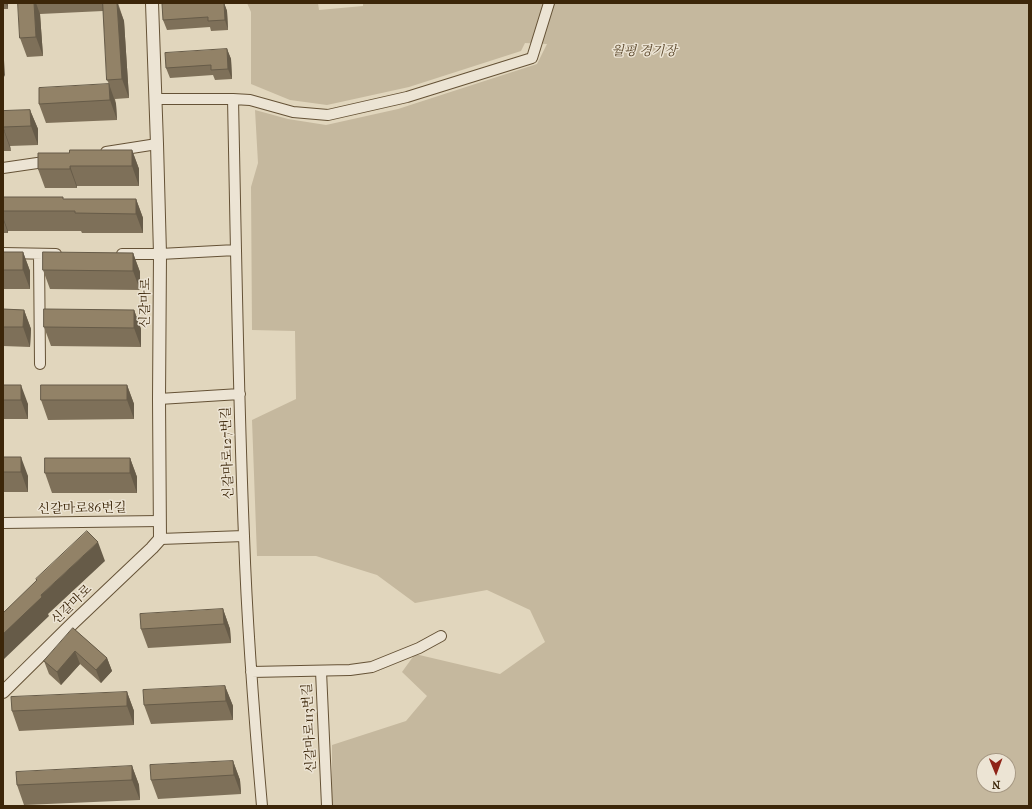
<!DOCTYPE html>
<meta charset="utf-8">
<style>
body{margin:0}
#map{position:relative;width:1032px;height:809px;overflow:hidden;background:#e1d6bd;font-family:"IM FELL French Canon",serif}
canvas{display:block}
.frame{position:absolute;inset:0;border:4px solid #3c2609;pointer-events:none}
.north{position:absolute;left:976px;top:753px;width:40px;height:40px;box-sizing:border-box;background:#ece4d4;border:1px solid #a69883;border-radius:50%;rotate:179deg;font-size:11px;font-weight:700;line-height:16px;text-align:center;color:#3c2609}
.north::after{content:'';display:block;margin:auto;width:14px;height:18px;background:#8f2418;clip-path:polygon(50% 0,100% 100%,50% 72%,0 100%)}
</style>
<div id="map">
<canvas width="1032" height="809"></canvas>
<div class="frame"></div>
<div class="north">N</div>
</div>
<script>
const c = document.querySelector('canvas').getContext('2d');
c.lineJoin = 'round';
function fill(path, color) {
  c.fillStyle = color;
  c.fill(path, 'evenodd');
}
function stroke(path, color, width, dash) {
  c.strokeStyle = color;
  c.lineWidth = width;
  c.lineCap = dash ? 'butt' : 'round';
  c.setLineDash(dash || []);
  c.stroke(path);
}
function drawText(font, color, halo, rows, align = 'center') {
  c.font = font + ' "IM FELL French Canon","Noto Serif KR",serif';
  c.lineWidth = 3;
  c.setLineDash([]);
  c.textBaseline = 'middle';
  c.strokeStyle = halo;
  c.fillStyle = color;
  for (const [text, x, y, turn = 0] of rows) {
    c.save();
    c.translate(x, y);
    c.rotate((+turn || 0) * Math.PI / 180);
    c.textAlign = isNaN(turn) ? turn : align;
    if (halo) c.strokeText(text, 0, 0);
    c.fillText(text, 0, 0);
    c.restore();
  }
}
fill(new Path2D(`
 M247,3H318L319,10L363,6V3H1029V806H332V745L406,721L427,696L402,672L415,654L500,674L545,642L530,610L487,590L415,603L377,575L316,556H257L252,420L296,399L295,331L252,330L251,187L258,163L255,110L288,119L326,125L398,109L537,64L547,44L525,43L521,51L409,87L327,105L290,100L251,84V12ZM984,761H1008V785H984Z`), '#c5b89e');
const minor = new Path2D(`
 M156,99H233L250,100L293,112L328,115L407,97L532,58L549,3
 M233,99C236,244 238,391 244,536C247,626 254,716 262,806
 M106,152L157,144
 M3,168L51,161
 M3,253L56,254
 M39,254L40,364
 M122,254H160L236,250
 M159,399L240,394
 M3,523L160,521
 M160,539L244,536
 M321,671L327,806
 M251,672L350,670L372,667L419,648L441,636`);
const tertiary = new Path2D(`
 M3,692L74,622L152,548L160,539L159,399L160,254L157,144L152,3`);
stroke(minor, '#655236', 12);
stroke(tertiary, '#655236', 14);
stroke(minor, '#ece4d4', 10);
stroke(tertiary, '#ece4d4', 12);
fill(new Path2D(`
 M3,3H8V9H3Z
 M18,3H118L124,21L129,98L115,99L116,104L117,120L46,123L39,104L109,84L107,80L103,11L40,14L43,56L27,57L20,38Z
 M188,3H224L227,11L228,30L211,31L210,27L167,30L163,20Z
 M227,49L231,59L232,79L215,80L213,75L170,78L166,68Z
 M30,110L38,129V145L10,146L11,151H3V111Z
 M132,150L139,169V186H77V188H45L38,169L69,153Z
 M3,197L64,199H136L143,218V233H82L81,231H8V233H3Z
 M3,252H23L30,271V289H3Z
 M133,253L140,272V290L50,289L43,270Z
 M3,309L24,310L31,329L30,347L3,346Z
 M134,310L141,329V347L51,346L44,327Z
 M3,385L28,404V419H3Z
 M127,385L134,404V419L48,420L41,400Z
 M3,457L28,476V492H3Z
 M130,458L137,477V493H52L45,473Z
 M223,609L230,629L231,643L148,648L141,629Z
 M73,628L107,658L112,671L101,683L80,664L61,685L49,674L44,661Z
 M225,686L233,706V720L151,724L144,705Z
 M127,692L134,711V725L19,731L12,711Z
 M233,761L240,780L241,794L158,799L151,780Z
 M132,766L139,785L140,800L24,805L17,785Z`), '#7e7059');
fill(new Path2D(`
 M6,3H8V9Z
 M34,3H36L40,14L43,56L36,37Z
 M117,3L124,21L129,98L122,79Z
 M224,3L227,11L228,30L225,20Z
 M227,49L231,59L232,79L228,69Z
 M3,57L4,60L5,77L3,73Z
 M109,84L116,104L117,120L110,100Z
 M30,110L38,129V145L31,126Z
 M3,127L10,146L11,151L4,131Z
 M132,150L139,169V186L132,166Z
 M70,166L77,186V188L70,169Z
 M136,199L143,218V233L136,214Z
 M3,217L8,231V233L3,219Z
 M23,252L30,271V289L23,270Z
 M133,253L140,272V290L133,271Z
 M24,310L31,329L30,347L23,327Z
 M134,310L141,329V347L134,328Z
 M21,385L28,404V419L21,400Z
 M127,385L134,404V419L127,400Z
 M21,457L28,476V492L21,472Z
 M130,458L137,477V493L130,473Z
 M98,542L105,561L48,614L49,616L3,660V634L41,595Z
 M223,609L230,629L231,643L224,624Z
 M75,651L80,664L61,685L57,672Z
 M107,658L112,671L101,683L96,670Z
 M225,686L233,706V720L226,701Z
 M127,692L134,711V725L127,706Z
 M233,761L240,780L241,794L234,775Z
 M132,766L139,785L140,800L132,780Z`), '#665b48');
const building = new Path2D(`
 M18,3H34L36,37L20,38Z
 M103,3H117L122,79L107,80Z
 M188,3H224L225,20L208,21V17L163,20L162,4Z
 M227,49L228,69L211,70V65L166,68L165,53Z
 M109,84L110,100L39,104V88Z
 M30,110L31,126L3,127L4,131H3V111Z
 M70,150H132V166H70V169H38V153H69Z
 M3,197H63V199H136V214L75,213V211H3Z
 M3,252H23V270H3Z
 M43,252L133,253V271L43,270Z
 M3,309L24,310L23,327H3Z
 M44,309L134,310V328L44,327Z
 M3,385H21V400H3Z
 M41,385H127V400H41Z
 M3,457H21V472H3Z
 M45,458H130V473H45Z
 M87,531L98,542L41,595L42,597L3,634V613L37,580L36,579Z
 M223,609L224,624L141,629L140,614Z
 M73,628L107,658L96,670L75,651L57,672L44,661Z
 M225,686L226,701L144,705L143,690Z
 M127,692V706L12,711L11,697Z
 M233,761L234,775L151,780L150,765Z
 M132,766V780L17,785L16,772Z`);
fill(building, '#928267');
stroke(building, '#665b48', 1);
drawText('italic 13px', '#5e4a2e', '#ece4d4', [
 ["월평 경기장",644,52]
]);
drawText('13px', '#3c2609', '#ece4d4', [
 ["신갈마로",146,303,-89],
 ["신갈마로127번길",228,453,-92],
 ["신갈마로86번길",82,509,-1],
 ["신갈마로",72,605,-44],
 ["신갈마로113번길",310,728,-93]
]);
</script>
